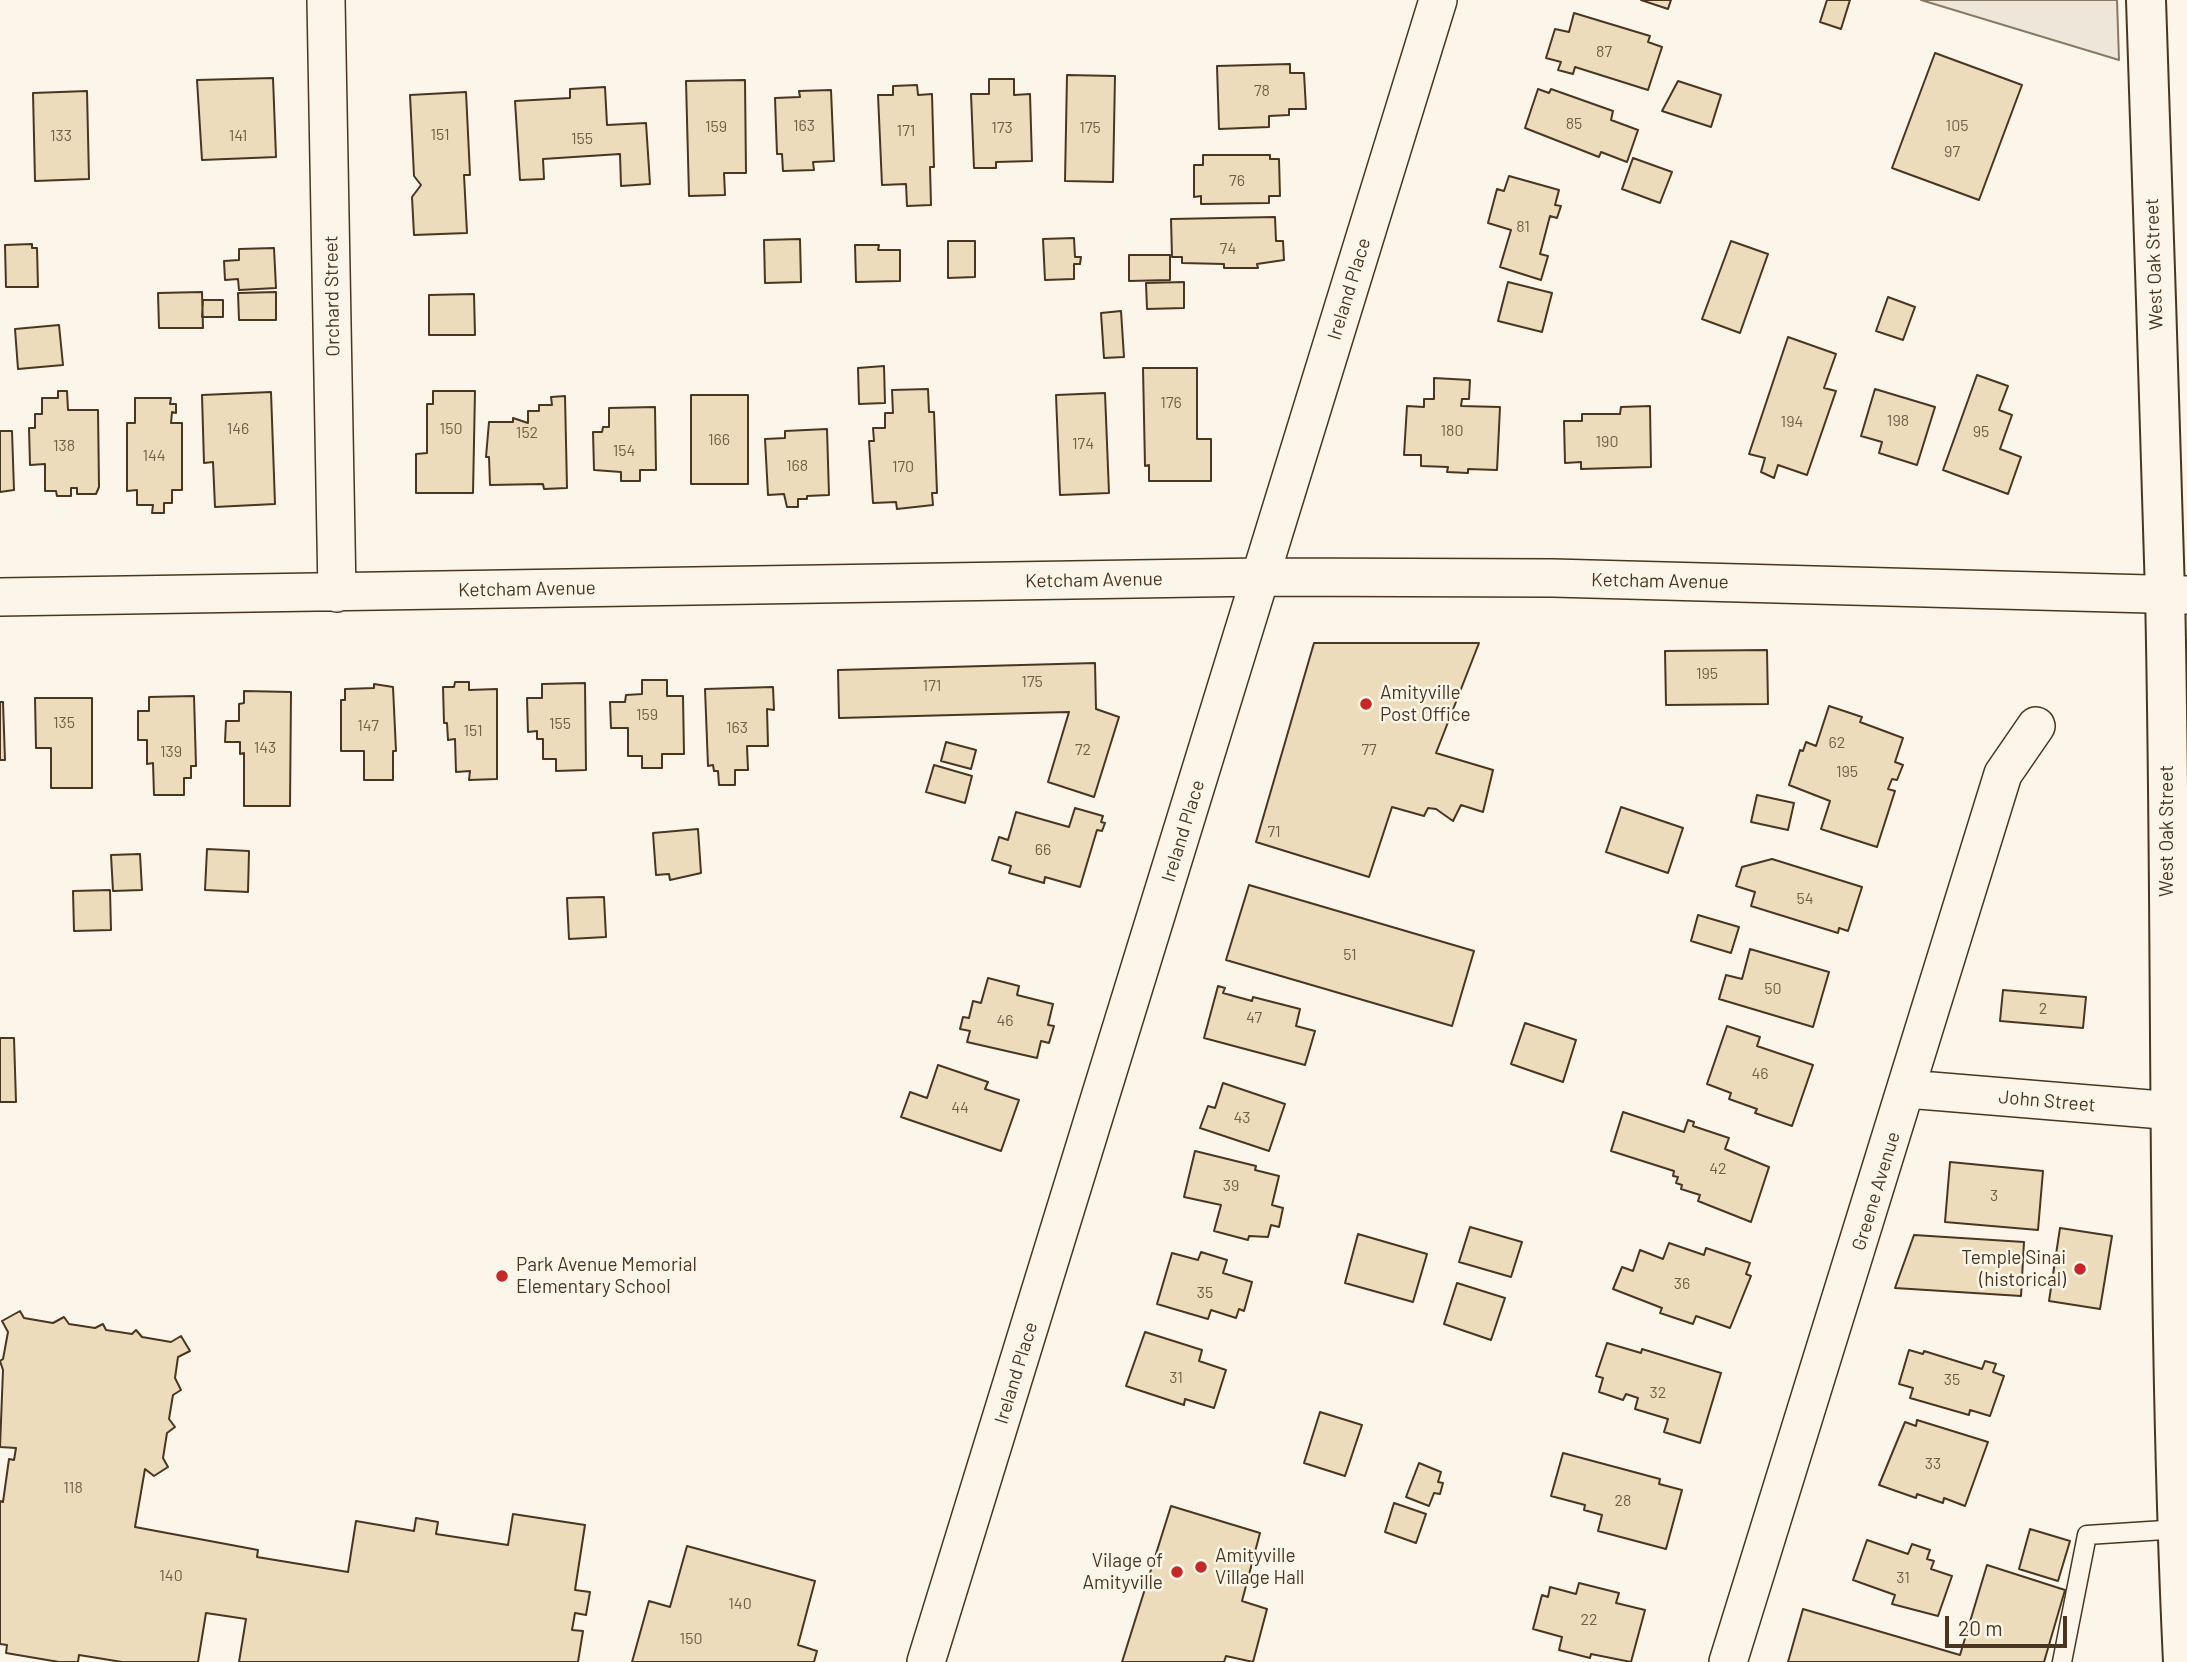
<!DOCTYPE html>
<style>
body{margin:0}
#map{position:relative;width:2187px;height:1662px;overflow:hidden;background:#fbf6e9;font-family:Barlow,sans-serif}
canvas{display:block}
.scale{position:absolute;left:1945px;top:1616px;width:122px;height:32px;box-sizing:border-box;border:4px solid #4a3520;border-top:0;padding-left:9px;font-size:21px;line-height:24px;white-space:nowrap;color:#4a3520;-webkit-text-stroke:5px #fbf6e9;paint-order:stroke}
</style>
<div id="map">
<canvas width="2187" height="1662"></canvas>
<div class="scale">20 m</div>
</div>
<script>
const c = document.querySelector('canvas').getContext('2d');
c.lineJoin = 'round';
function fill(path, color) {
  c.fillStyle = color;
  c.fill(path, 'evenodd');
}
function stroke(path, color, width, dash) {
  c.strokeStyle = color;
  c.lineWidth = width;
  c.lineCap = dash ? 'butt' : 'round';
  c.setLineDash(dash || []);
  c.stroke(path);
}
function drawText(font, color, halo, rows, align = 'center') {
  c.font = font + ' Barlow,sans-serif';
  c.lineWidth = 5;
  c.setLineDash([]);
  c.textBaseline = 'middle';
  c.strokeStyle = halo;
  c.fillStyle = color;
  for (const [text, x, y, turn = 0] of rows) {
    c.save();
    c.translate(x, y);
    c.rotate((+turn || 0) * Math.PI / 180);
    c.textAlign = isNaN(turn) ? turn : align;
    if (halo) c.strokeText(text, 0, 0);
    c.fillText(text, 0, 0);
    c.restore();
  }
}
const green = new Path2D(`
 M1921,0H2117L2119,60Z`);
fill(green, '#ede6d9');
stroke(green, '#887966', 2);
const building = new Path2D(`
 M1641,0H1671L1668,9Z
 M1827,0H1850L1841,29L1820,22Z
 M1574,13L1650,36L1648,42L1662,47L1648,90L1575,67L1573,74L1558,70L1561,62L1546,58L1555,29L1569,32Z
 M1935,53L2022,85L1979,200L1892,168Z
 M1290,64V73H1304L1306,109H1289V115L1269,116V127L1219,129L1217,66Z
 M1067,75L1115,76L1113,182L1065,181Z
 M273,78L276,157L202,160L197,80Z
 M989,79H1014V95L1030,94L1032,161L996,162V168H974L971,94H989Z
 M745,80L746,173H724L725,195L689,196L686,81Z
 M1678,81L1721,95L1711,127L1662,111Z
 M917,85L918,95L932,94L934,167H930L931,205L907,206L906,184L882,185L878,95H893V86Z
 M605,87L607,125L646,123L650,184L621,186L620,154L543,159L544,179L520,180L515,101L570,98V89Z
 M1538,89L1549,93L1551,89L1613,111L1611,120L1638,130L1627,162L1601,152L1599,157L1525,128Z
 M831,90L834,161L813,162L814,170L783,171L782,154H777L775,98L800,97L799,91Z
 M87,91L89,179L35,181L33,93Z
 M466,92L470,175H464L467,233L414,235L412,197L421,185L414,176L410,95Z
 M1203,155H1270V159H1279L1280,196H1269V203L1201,204V196L1194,197V165H1203Z
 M1633,158L1672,172L1660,203L1622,189Z
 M1509,176L1559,190L1555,205L1561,206L1557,218L1550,216L1540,254L1548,256L1541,280L1500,267L1511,230L1488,223L1497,189L1504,191Z
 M1275,217L1276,241H1283L1284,260L1257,264L1258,268H1224V264L1182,263V257H1172L1171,219Z
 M1074,238L1075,257H1081L1080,264H1074V279L1045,280L1043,239Z
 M800,239L801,282L765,283L764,240Z
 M948,241H975V277L948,278Z
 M1731,241L1768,254L1740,333L1702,319Z
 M32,244V248H37L38,287H6L5,245Z
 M855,245H879L878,250H900V281L856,282Z
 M274,248L276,288L239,290L238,279L225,280L224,261L239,260V249Z
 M1129,255H1170V280L1129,281Z
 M1184,282V308L1147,309L1146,283Z
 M1508,282L1552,293L1542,332L1498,321Z
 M202,292L203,328H159L158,293Z
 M276,292V320H239L238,293Z
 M474,294L475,335H429V295Z
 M1888,297L1915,307L1903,340L1876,331Z
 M203,300H223V317H202Z
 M1121,311L1124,357L1104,358L1101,313Z
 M59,325L63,365L18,369L15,329Z
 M1788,337L1836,354L1824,388L1836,391L1807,475L1778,465L1774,478L1761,472L1765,458L1749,454Z
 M884,366L885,403L859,404L858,368Z
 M1143,368H1197V439H1211V481H1149V465L1145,466Z
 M1977,375L2008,386L1999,410L2012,415L2000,449L2021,457L2008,494L1943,470Z
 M1434,378L1470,380L1469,399H1462L1461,406L1500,407L1497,470L1468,469V473L1447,472L1448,467L1421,466V455H1404L1407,406L1424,407V399H1434Z
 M928,389L929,412H934L937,493H932L933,505L897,509L896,502L873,503L869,441H874L873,428H885V413H893L892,390Z
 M1875,389L1935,407L1917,465L1879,453L1882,442L1861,436Z
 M58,391H67L68,410H98L99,487L96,494H77V488H71V496H57L56,491H45V464L30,465L29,428H35V414H42V398H58Z
 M433,391H475L473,493H416V454L427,453V404H433Z
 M271,392L275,504L215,507L213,462L204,463L202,395Z
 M1105,393L1109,493L1060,495L1056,395Z
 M691,395H748V484H691Z
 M565,396L567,488L544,489L543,484L490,485L489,457H486L489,422H513V418L528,423V411H539V405H552L551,397Z
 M135,398H171L170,404H176V413L172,412L171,423H182V490H172V503H164V513H152L153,505H137V490L127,491V423H135Z
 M1650,406L1651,467L1581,469V462L1565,463L1564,421H1582V414H1620L1621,407Z
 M655,407L656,470H640V481H621V472L594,470L593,432H602L603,427H609V408Z
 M827,429L829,495L807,496V499H798V507H787L784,494L768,495L765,439L785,438V431Z
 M0,431H12L14,490L0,492Z
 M1314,643H1479L1436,753L1493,770L1483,812L1461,805L1453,821L1436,809L1428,808L1424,816L1392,807L1369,877L1256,842Z
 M1767,650L1768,704L1666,705L1665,651Z
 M1095,663L1096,709L1119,717L1094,797L1048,782L1069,712L839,718L838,670Z
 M642,680H667V696H683L684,754H662V768H642V756H628V728H611L610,702H625L626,695L642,694Z
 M455,682H469V690L497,689V779L469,780L470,771L456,772L455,739L448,740L447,723H444L443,687H454Z
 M585,683L586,770L556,771V759H543V739H537V731L528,732L527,698H542V684Z
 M374,684L393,687L396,751H393V780H364V751H341V700H345V689L374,688Z
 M773,687L774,710L767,709L768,746H747L748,770H735V785H719L718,771H714L713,765L708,766L705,689Z
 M244,691L291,692L290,806H244V753L240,754V742H225L226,721H239V704L244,703Z
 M194,696L196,766H191V778H184V795H154L153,763L147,764V740H138V711H149V697Z
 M35,698H92V788H51V748H36Z
 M0,702H3L5,760H0Z
 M1829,706L1862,717L1860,722L1903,738L1895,762L1903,765L1897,780L1892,779L1888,789L1895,791L1877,847L1821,829L1830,801L1789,785L1800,750L1803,751L1806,742L1816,746Z
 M946,742L976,750L971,769L941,761Z
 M934,765L972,776L965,803L926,792Z
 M1757,795L1794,803L1788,830L1751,822Z
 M1621,807L1683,828L1668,873L1606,852Z
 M1075,808L1103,816L1101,822L1105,823L1102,831L1097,830L1080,887L1045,877L1044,883L1009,873L1011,866L992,860L999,837L1008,840L1016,812L1069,827Z
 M698,829L701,873L670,880L669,874L656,875L653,833Z
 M207,849L249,851L248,892L205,890Z
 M140,854L142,890L113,891L111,855Z
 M1772,859L1862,887L1848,931L1839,928L1838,933L1751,906L1755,892L1736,886L1742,867Z
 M1249,885L1474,951L1452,1026L1226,960Z
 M110,890L111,930L74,931L73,891Z
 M604,897L606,937L569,939L567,898Z
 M1698,915L1739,927L1731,953L1691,941Z
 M1750,949L1829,972L1813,1027L1719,999L1726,975L1742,979Z
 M988,978L1019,986L1017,995L1053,1004L1048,1025L1054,1026L1049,1043L1041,1041L1037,1058L967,1042L970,1031L960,1029L963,1017L969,1018L973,1001L981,1003Z
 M1218,986L1225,988L1223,993L1252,1001L1253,997L1300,1009L1296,1026L1315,1031L1305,1065L1204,1038Z
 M2003,990L2086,997L2083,1028L2000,1021Z
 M1525,1023L1576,1040L1563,1082L1511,1064Z
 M1727,1026L1760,1037L1757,1046L1813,1065L1792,1126L1755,1113L1757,1109L1729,1099L1731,1093L1707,1084Z
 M0,1038H14L16,1102H0Z
 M938,1065L988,1082L985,1089L1019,1100L1001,1151L901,1117L910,1092L927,1098Z
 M1223,1083L1285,1104L1269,1151L1200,1128L1208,1106L1215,1108Z
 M1623,1112L1684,1132L1688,1120L1694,1122L1693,1126L1729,1138L1725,1149L1769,1167L1751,1222L1698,1201L1700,1195L1681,1189L1682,1185L1676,1183L1678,1177L1673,1176L1674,1171L1611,1151Z
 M1195,1151L1256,1166L1255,1170L1279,1176L1272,1205L1283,1208L1279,1227L1271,1225L1268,1237L1249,1236L1248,1240L1214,1231L1221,1205L1184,1197Z
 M1950,1162L2043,1171L2038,1230L1945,1222Z
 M1470,1227L1522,1242L1511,1277L1459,1262Z
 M2060,1228L2112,1236L2100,1309L2049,1301Z
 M1358,1234L1427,1254L1413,1302L1345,1283Z
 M1914,1235L2024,1242L2021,1296L1895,1288Z
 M1669,1243L1704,1255L1706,1248L1750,1263L1746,1274L1751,1276L1730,1328L1696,1316L1693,1324L1660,1313L1662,1308L1613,1289L1622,1267L1633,1271L1640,1250L1663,1259Z
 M1201,1252L1227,1260L1223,1273L1252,1282L1244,1311L1239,1309L1236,1318L1211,1310L1208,1319L1157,1304L1172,1253L1198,1260Z
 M1457,1283L1505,1298L1491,1340L1444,1324Z
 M20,1311L24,1318L53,1323L64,1317L69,1324L95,1328L103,1324L106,1330L132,1334L136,1330L142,1337L171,1342L181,1336L190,1351L178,1357L175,1378L181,1390L173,1395L169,1419L175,1427L167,1433L163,1458L168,1467L154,1476L145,1469L135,1527L258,1550L257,1557L348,1572L356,1521L414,1531L416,1518L438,1522L436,1534L508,1545L513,1514L585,1525L575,1590L590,1592L586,1615L575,1613L572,1630L583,1631L578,1662H239L246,1619L206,1613L198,1662H122L79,1655L78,1662H59L6,1653L7,1645L0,1644V1501L3,1502L9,1459L14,1460L16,1448L0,1447L3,1370L0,1361L3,1359L8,1332L2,1321Z
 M1145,1332L1202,1350L1199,1361L1226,1370L1214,1408L1185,1399L1184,1405L1126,1386Z
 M1607,1343L1641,1353L1642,1349L1721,1373L1700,1443L1664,1432L1668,1419L1635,1409L1638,1398L1626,1394L1623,1400L1599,1392L1603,1378L1596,1376Z
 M1909,1350L1923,1354L1924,1351L1982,1369L1985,1361L1996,1364L1993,1372L2004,1376L1990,1416L1970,1410L1969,1415L1910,1398L1913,1388L1899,1384Z
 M1320,1412L1362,1425L1345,1476L1304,1463Z
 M1917,1420L1988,1442L1965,1506L1944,1498L1943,1503L1917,1494L1916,1498L1879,1485L1905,1422L1916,1426Z
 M1563,1453L1660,1479L1659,1484L1682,1490L1666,1549L1598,1531L1602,1515L1584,1510L1585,1505L1551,1496Z
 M1419,1463L1441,1472L1438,1482L1443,1483L1440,1494L1434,1493L1429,1506L1406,1497Z
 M1394,1503L1426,1514L1416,1543L1385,1532Z
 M1171,1506L1260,1533L1242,1601L1267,1609L1253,1662L1226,1656L1224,1662H1122Z
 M2030,1529L2070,1541L2058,1581L2019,1569Z
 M1867,1540L1908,1554L1912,1544L1930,1550L1927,1559L1934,1561L1931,1569L1952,1576L1938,1616L1892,1604L1895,1595L1853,1580Z
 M687,1546L815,1581L798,1645L817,1651L814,1662H632L649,1601L670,1607Z
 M1987,1565L2065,1590L2044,1662H1788L1803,1609L1960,1655Z
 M1579,1583L1619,1593L1616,1603L1645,1610L1631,1662L1591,1654L1590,1658L1559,1650L1562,1637L1533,1629L1542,1595L1548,1597L1550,1587L1576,1594Z`);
fill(building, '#ecdcbc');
stroke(building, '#4a3520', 2);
const lane = new Path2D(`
 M2062,1662L2087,1535L2180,1529`);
const street = new Path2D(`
 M326,0L337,593
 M0,597L1261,577L1553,578L2187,595
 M1907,1089L2187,1112
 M926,1662L1438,0
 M1728,1662L2003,774L2036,726`);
const secondary = new Path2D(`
 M2146,0C2152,198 2160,395 2165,593C2173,949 2166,1306 2183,1662`);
stroke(lane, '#4a3520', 21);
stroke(street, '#4a3520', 40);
stroke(secondary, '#4a3520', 42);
stroke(lane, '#fbf6e9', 18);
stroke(street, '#fbf6e9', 37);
stroke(secondary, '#fbf6e9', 38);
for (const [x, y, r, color] of [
 [1366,704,7,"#c62828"],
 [2080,1269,7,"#c62828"],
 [502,1276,7,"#c62828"],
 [1201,1567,7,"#c62828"],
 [1177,1572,7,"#c62828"]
]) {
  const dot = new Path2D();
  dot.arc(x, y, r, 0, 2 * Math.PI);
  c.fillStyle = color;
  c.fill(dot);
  stroke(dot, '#fbf6e9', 2.5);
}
drawText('16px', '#725f47', null, [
 ["87",1604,52],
 ["78",1262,91],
 ["85",1574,124],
 ["163",804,126],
 ["105",1957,126],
 ["159",716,127],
 ["173",1002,128],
 ["175",1090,128],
 ["171",906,131],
 ["151",440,135],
 ["133",61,136],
 ["141",238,136],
 ["155",582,139],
 ["97",1952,152],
 ["76",1237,181],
 ["81",1523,227],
 ["74",1228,249],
 ["176",1171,403],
 ["198",1898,421],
 ["194",1792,422],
 ["146",238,429],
 ["150",451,429],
 ["180",1452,431],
 ["95",1981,432],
 ["152",527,433],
 ["166",719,440],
 ["190",1607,442],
 ["174",1083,444],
 ["138",64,446],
 ["154",624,451],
 ["144",154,456],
 ["168",797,466],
 ["170",903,467],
 ["195",1707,674],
 ["175",1032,682],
 ["171",932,686],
 ["159",647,715],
 ["135",64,723],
 ["155",560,724],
 ["147",368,726],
 ["163",737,728],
 ["151",473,731],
 ["62",1837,743],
 ["143",265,748],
 ["72",1083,750],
 ["77",1369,750],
 ["139",171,752],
 ["195",1847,772],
 ["71",1274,832],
 ["66",1043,850],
 ["54",1805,899],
 ["51",1350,955],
 ["50",1773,989],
 ["2",2043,1009],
 ["47",1254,1018],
 ["46",1005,1021],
 ["46",1760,1074],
 ["44",960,1108],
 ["43",1242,1118],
 ["42",1718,1169],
 ["39",1231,1186],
 ["3",1994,1196],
 ["36",1682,1284],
 ["35",1205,1293],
 ["31",1176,1378],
 ["35",1952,1380],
 ["32",1658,1393],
 ["33",1933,1464],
 ["118",73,1488],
 ["28",1623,1501],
 ["140",171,1576],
 ["31",1903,1578],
 ["140",740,1604],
 ["22",1589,1620],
 ["150",691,1639]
]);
drawText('19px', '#4a3520', '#fbf6e9', [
 ["West Oak Street",2154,264,-92],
 ["Ireland Place",1349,289,-73],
 ["Orchard Street",332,296,-91],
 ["Ketcham Avenue",1094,580,-1],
 ["Ketcham Avenue",1660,581,1],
 ["Ketcham Avenue",527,589,-1],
 ["Ireland Place",1183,831,-73],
 ["West Oak Street",2167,831,-90],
 ["John Street",2047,1101,5],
 ["Greene Avenue",1876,1191,-73],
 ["Ireland Place",1016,1373,-73]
]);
drawText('19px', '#4a3520', '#fbf6e9', [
 ["Amityville",1380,693],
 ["Post Office",1380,715],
 ["Temple Sinai",2066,1258,"right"],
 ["(historical)",2066,1280,"right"],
 ["Park Avenue Memorial",516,1265],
 ["Elementary School",516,1287],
 ["Amityville",1215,1556],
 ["Village Hall",1215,1578],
 ["Vilage of",1163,1561,"right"],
 ["Amityville",1163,1583,"right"]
], 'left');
</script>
